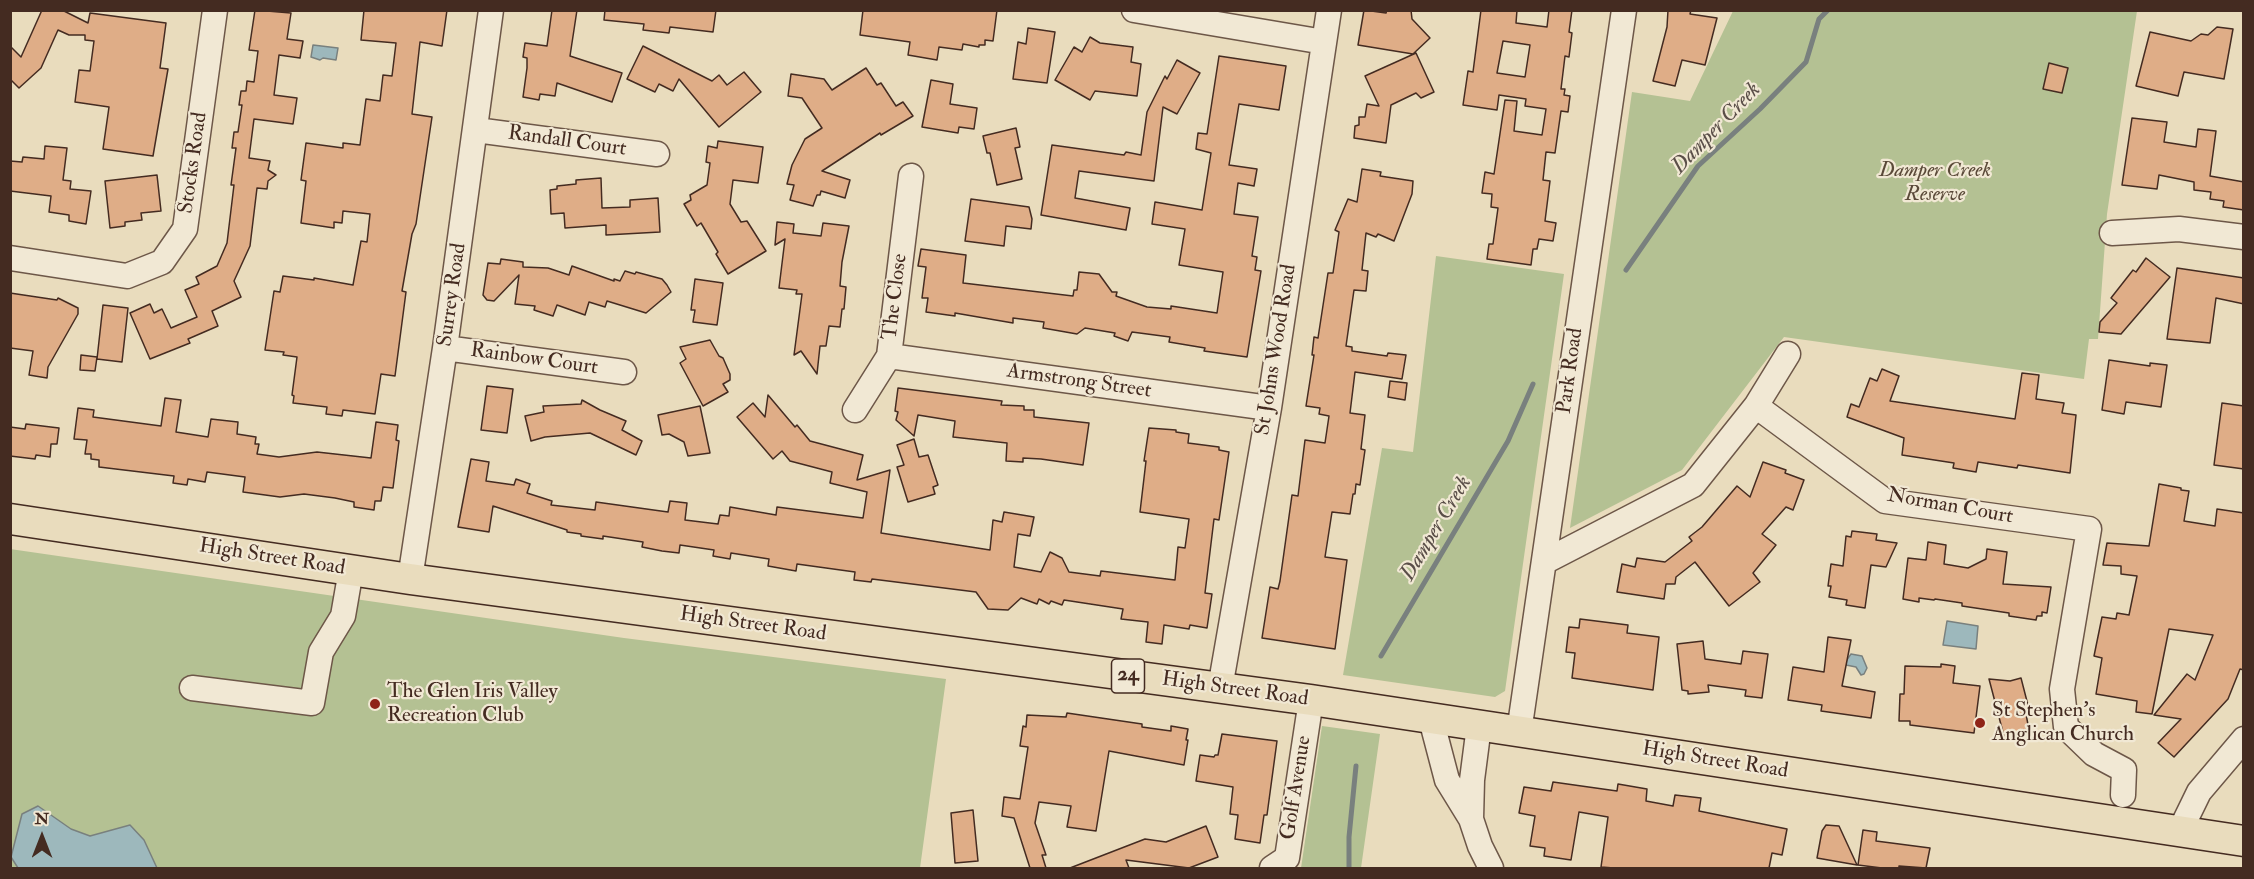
<!DOCTYPE html>
<style>
body{margin:0}
#map{position:relative;width:2254px;height:879px;overflow:hidden;background:#e9dcbd;font-family:"IM FELL Double Pica",serif}
canvas{display:block}
.frame{position:absolute;inset:0;border:12px solid #442b21;pointer-events:none}
.north{position:absolute;left:12px;top:807px;width:60px;height:60px;-webkit-text-stroke:4px #f1e8d4;paint-order:stroke;rotate:0deg;font-size:16px;font-weight:700;line-height:24px;text-align:center;color:#442b21}
.north::after{content:'';display:block;margin:auto;width:21px;height:27px;background:#442b21;clip-path:polygon(50% 0,100% 100%,50% 72%,0 100%)}
</style>
<div id="map">
<canvas width="2254" height="879"></canvas>
<div class="frame"></div>
<div class="north">N</div>
</div>
<script>
const c = document.querySelector('canvas').getContext('2d');
c.lineJoin = 'round';
function fill(path, color) {
  c.fillStyle = color;
  c.fill(path, 'evenodd');
}
function stroke(path, color, width, dash) {
  c.strokeStyle = color;
  c.lineWidth = width;
  c.lineCap = dash ? 'butt' : 'round';
  c.setLineDash(dash || []);
  c.stroke(path);
}
function drawText(font, color, halo, rows, align = 'center') {
  c.font = font + ' "IM FELL Double Pica",serif';
  c.lineWidth = 4.5;
  c.setLineDash([]);
  c.textBaseline = 'middle';
  c.strokeStyle = halo;
  c.fillStyle = color;
  for (const [text, x, y, turn = 0] of rows) {
    c.save();
    c.translate(x, y);
    c.rotate((+turn || 0) * Math.PI / 180);
    c.textAlign = isNaN(turn) ? turn : align;
    if (halo) c.strokeText(text, 0, 0);
    c.fillText(text, 0, 0);
    c.restore();
  }
}
fill(new Path2D(`
 M1733,11H2137L2107,214L2098,339H2089L2084,379L1784,337L1682,470L1570,528L1632,92L1690,101Z
 M1436,256L1564,274L1505,691L1495,697L1343,675L1382,448L1413,452Z
 M10,549L624,638L946,679L920,868H11Z
 M1322,726L1380,734L1361,868H1301Z`), '#b4c193');
const water = new Path2D(`
 M313,45L338,48L336,60L323,58L320,60L311,57Z
 M1947,621L1978,626L1976,649L1943,645Z
 M1851,654L1862,656L1867,668L1864,674L1861,675L1856,667L1846,665V661Z
 M38,806L71,829L90,836L130,825L144,840L157,868H18L11,857L22,814Z`);
fill(water, '#9db8bc');
stroke(water, '#79807e', 1.5);
stroke(new Path2D(`
 M1626,270L1698,166L1760,109L1806,62L1819,19L1828,10
 M1381,656L1508,441L1533,384
 M1349,868V837L1356,766`), '#79807e', 5);
const building = new Path2D(`
 M42,10H62L88,23L90,13L166,23L160,68L168,69L153,156L103,149L109,107L75,102L79,70L90,71L94,41L85,40V35H69L58,30L41,68L19,88L10,79V46L21,57Z
 M255,10L291,13L287,39L303,41L300,58L279,55L274,95L297,98L293,124L254,119L249,158L270,161L268,170L276,175L268,181L267,189L257,188L250,246L234,281L241,297L212,311L218,326L188,339L190,343L150,359L130,313L150,304L154,313L162,309L171,328L197,317L185,290L199,284L196,277L217,266L227,243L234,185H231L236,148H232L234,132H238L242,105H239L241,91H246L247,81L254,82L258,51L249,50Z
 M364,10H447L442,46L420,42L412,114L432,117L416,224L412,234L402,291L406,292L395,376L381,374L375,414L343,410L342,416L326,414L327,407L293,403L294,396L292,395L297,357L283,355L284,352L265,350L274,291L280,292L283,276L314,280V278L353,285L361,241L367,242L370,214L343,211L342,223L334,222V228L301,223L306,181L301,180L306,143L343,148V143L360,145L366,99L380,101L383,75L392,76L396,43L361,40Z
 M552,10H577L570,56L622,73L612,102L557,83L555,96L540,94L539,100L523,97L527,68V58L523,57L525,43L547,46Z
 M605,10H716L713,32L670,27L669,33L643,30L644,24L604,20Z
 M863,10H997L993,41L985,40V45H979V47L963,44L962,50L939,47L937,60L908,55L910,42L860,35Z
 M1364,10L1386,13L1387,10H1411L1412,19L1430,38L1413,54L1358,45Z
 M1481,10H1517L1516,23L1547,27L1549,10H1572L1569,32L1572,33L1569,57L1565,56L1561,89H1565L1564,95L1570,96L1568,112L1561,111L1555,153L1546,152L1543,180L1550,181L1545,221L1556,223L1553,241L1539,239L1537,249H1533L1531,265L1487,259L1489,244H1493L1498,208L1491,207L1492,194L1482,193L1485,172L1494,174L1505,100L1517,101L1514,131L1542,135L1546,109L1525,106L1526,99L1499,95L1497,110L1463,105L1468,71L1473,72ZM1503,41L1530,45L1525,77L1497,73Z
 M1668,10H1691L1690,14L1717,18L1705,65L1682,60L1675,86L1653,81L1667,27Z
 M2217,27L2233,29L2224,79L2184,72L2178,96L2136,86L2150,32L2191,41L2201,34L2208,35Z
 M1028,28L1055,32L1047,83L1013,79L1018,42L1026,44Z
 M1090,37L1100,43L1133,47L1131,62L1141,64L1137,96L1095,91L1090,100L1055,80L1074,47L1082,52Z
 M643,46L712,81L719,75L727,85L744,72L761,92L719,127L679,79L673,91L659,84L655,92L627,79Z
 M1416,53L1434,92L1421,98L1416,93L1391,105L1386,143L1354,138L1355,126L1359,125V117H1365L1367,104L1379,106L1365,76Z
 M1219,56L1286,66L1279,110L1239,104L1229,165L1257,169L1254,186L1238,183L1234,214L1258,217L1252,256L1257,257L1255,270L1261,271L1247,357L1204,351L1205,348L1169,342L1170,337L1132,332L1128,341L1114,336L1115,333L1085,328L1077,334L1043,328L1044,322L1013,318V323L955,313V316L926,312L928,298H922L926,267L918,266L921,249L966,255L963,283L1073,296L1074,290H1077L1079,272L1099,274L1112,292H1117L1116,296L1147,307L1171,309V306L1217,313L1223,272L1179,265L1185,229L1152,224L1155,202L1202,210L1211,153L1196,149L1198,133L1207,134Z
 M1177,60L1200,73L1177,114L1163,107L1154,181L1079,171L1075,198L1130,208L1126,230L1041,215L1052,145L1124,155L1126,152L1141,155L1147,112L1165,76L1167,79Z
 M2049,63L2068,68L2062,93L2043,89Z
 M866,68L877,85L881,83L896,106L903,102L913,116L881,135L880,133L822,171L850,180L845,198L821,191L820,195H817L813,206L790,200L794,185L787,184L792,165L805,139L822,128L802,98L788,96L791,74L824,79L832,90Z
 M931,80L953,84L950,104L977,108L974,129L959,127L958,133L922,127Z
 M2132,118L2167,122L2164,142L2196,147L2198,129L2216,131L2210,176L2244,182V210L2223,207L2224,201L2210,199L2211,192L2194,190V182L2159,175L2157,189L2122,185Z
 M1016,128L1020,147L1015,148L1022,179L997,185L990,153H987L983,136Z
 M718,141L763,147L758,183L733,180L730,204L741,222L747,221L766,251L728,274L716,254L718,252L701,223L697,226L684,204L691,200L690,195L707,185L710,163L706,162L708,146L717,148Z
 M45,146L67,148L63,180L71,181L70,189L91,191L86,224L69,221V215L49,212L51,196L10,191V161L22,162L23,157L44,159Z
 M1362,169L1381,172L1380,176L1413,181L1412,194L1394,241L1378,234L1376,237L1366,233L1362,270L1368,271L1366,291L1354,290L1346,346L1352,347V351L1387,356L1388,353L1406,355L1402,379L1355,372L1350,413L1365,415L1361,449L1365,450L1360,485L1356,484L1355,494H1353L1350,514L1332,512L1325,557L1347,560L1335,649L1262,638L1270,587L1278,589L1280,581L1292,495L1298,496L1305,440L1325,443L1329,416L1319,414L1320,408L1306,406L1314,355H1312L1314,337L1318,338L1328,273H1333L1339,232L1335,230L1348,199L1357,202Z
 M157,175L161,211L141,213L142,220L125,222V226L110,228L105,181Z
 M601,178L602,208L630,207V200L658,198L660,232L606,235V225L565,228L564,213L551,214L550,190L557,189V186L576,184V180Z
 M971,199L1029,207L1032,219L1031,229L1006,226L1004,246L965,241Z
 M777,222L794,224L793,233L821,236L823,223L849,226L842,262L840,286L846,287L844,309H842L840,327L829,326L826,346H820L817,374L801,351L794,355L802,294H796L797,290L779,288L785,239L775,245Z
 M2146,258L2170,277L2121,334L2099,332L2100,322L2117,303L2111,298L2133,270L2136,272Z
 M501,259L523,262V267L548,268L569,275L572,266L614,281V279L620,281L625,271L635,274L636,272L662,279L667,285L671,292L646,313L607,301L605,307L589,302L585,315L557,305L553,316L534,310L535,306L515,304L519,275L494,301L487,300L483,295L488,263L500,264Z
 M2177,268L2244,278V304L2216,298L2210,343L2167,339Z
 M695,279L723,283L717,325L693,322L695,310H691Z
 M10,293L57,300L58,298L78,308V314L48,367L47,378L29,375L33,351L10,348Z
 M103,305L128,308L122,362L97,359Z
 M710,340L719,356L723,358L730,374V380L723,384L728,392L703,406L680,363L686,359L680,347Z
 M81,355L97,357L95,371L80,370Z
 M2109,360L2150,366V363L2167,365L2161,407L2126,402L2124,414L2102,410Z
 M1882,369L1899,376L1890,401L2015,419L2022,373L2039,375L2036,399L2064,403L2062,413L2076,415L2070,473L2018,465L2017,468L1978,462L1976,472L1953,468L1954,463L1902,455L1904,438L1847,417L1851,404L1859,407L1870,378L1877,381Z
 M1390,381L1407,383L1405,400L1388,397Z
 M487,386L513,389L507,433L481,430Z
 M898,388L1002,401L1001,405L1024,406V410H1034V417L1089,423L1083,465L1041,459L1023,458V462L1006,461L1007,443L953,437L955,421L918,415L914,436L896,420L898,412L895,411Z
 M768,395L795,427L797,425L810,441L863,455L857,480L890,470L881,533L990,550L993,520L1002,522L1004,512L1034,517L1030,536L1018,534L1014,567L1041,572L1050,552L1062,558L1069,572L1100,576L1101,571L1175,580L1178,547L1185,548L1189,519L1140,512L1146,461H1144L1149,428L1176,430V432L1189,434L1188,443L1219,447V450L1229,452L1219,520L1214,519L1205,593L1212,594L1207,628L1190,625L1189,629L1164,625L1162,644L1146,642L1148,622L1121,619L1123,609L1064,600L1062,605L1051,601L1049,604L1039,599L1037,604L1021,598L1008,610L988,609L976,592L872,579L871,582L854,580L855,572L797,564L796,571L768,566L769,559L731,553L730,559L713,556L714,550L680,545L679,553L662,551L642,547L643,542L603,536V539L581,536V534L567,532V530L493,506L489,532L458,527L471,459L489,462L486,481L514,485L516,479L530,484L527,493L552,501L551,505L595,510L596,502L668,512L670,501L687,503L685,520L718,524L720,515L729,516L730,507L776,515L777,507L863,518L867,492L830,483L832,472L790,461L782,451L773,459L737,417L753,403L765,417Z
 M165,398L181,400L176,432L208,437L211,419L238,422L237,434L256,437L255,444H259L257,454L279,457L317,452L371,458L376,422L398,425L396,440L399,441L393,488L383,487L381,501H375L374,510L354,507V502L335,498L304,494L280,497L243,492L245,477L207,472L205,482L188,479L187,485L173,483L174,476L99,467V460L91,459V454H85L87,440L74,439L78,408L94,410L93,417L161,426Z
 M582,400L600,410L626,421L622,430L642,441L636,455L590,433L545,437L531,441L525,416L544,412L543,406L581,404Z
 M2222,403L2244,406V469L2214,465Z
 M700,406L710,453L688,456L684,442L669,434L662,435L658,415Z
 M26,424L59,428L57,444H51L50,457L36,455L35,459L10,456V427L25,429Z
 M914,439L919,457L928,455L938,485L933,487L935,494L908,502L897,467L904,465L897,445Z
 M1763,462L1786,470L1785,473L1804,480L1793,510L1786,507L1762,534L1776,545L1753,573L1760,582L1729,606L1695,562L1676,577L1675,584H1666L1664,599L1617,592L1622,564L1635,567L1637,558L1665,562L1692,541L1689,537L1702,527L1737,486L1750,497Z
 M2159,484L2181,488V490L2189,491L2184,521L2215,526L2217,509L2244,513V670L2240,669L2228,699L2174,757L2158,743L2181,719L2154,715L2187,674L2195,680L2213,635L2169,629L2152,714L2136,712L2137,701L2096,694L2102,658L2094,656L2102,617L2116,619L2117,613L2129,615L2137,576L2121,574V566L2103,565L2107,543L2149,546Z
 M1852,531L1877,534L1876,540L1897,543L1886,567L1871,565L1865,608L1846,605L1847,600L1829,597L1831,586H1828L1831,564L1843,566L1846,536L1851,537Z
 M1928,542L1946,545L1944,564L1968,568L1986,559L1987,549L2007,552L2003,584L2051,587L2047,613L2042,612V616H2037L2036,620L2009,616V613L1962,606V603L1935,599L1934,600L1919,598V602L1903,599L1908,558L1926,560Z
 M1580,619L1628,625L1627,633L1659,637L1653,690L1572,678L1575,653L1566,652L1569,627L1579,628Z
 M1828,637L1851,640L1842,686L1875,692L1871,718L1821,711L1822,705L1788,700L1793,667L1824,672Z
 M1703,641L1705,659L1741,664L1743,651L1768,654L1762,698L1745,696L1746,690L1708,685L1709,692L1688,694V691L1682,690L1677,644Z
 M1941,664L1955,666L1953,683L1980,686L1974,733L1910,725V721H1899L1900,694H1904L1905,666L1941,667Z
 M2021,678L2030,713L2026,714L2029,730L2019,732L2020,736L2005,740L1989,679L2010,681Z
 M1067,713L1142,724V727L1171,731V726L1188,729L1186,740H1188L1184,765L1109,751L1096,831L1067,827L1071,806L1039,802L1035,823L1046,855H1042L1046,868H1030L1014,818L1002,816L1004,797L1020,799L1028,747L1020,746L1023,726L1026,727L1027,715L1066,717Z
 M1222,734L1277,741L1267,815H1264L1260,843L1235,839L1238,815L1230,814L1233,787L1196,781L1200,755L1214,757L1215,755H1218Z
 M1553,782L1617,791L1618,784L1647,789L1646,801L1673,806L1675,795L1701,798L1699,811L1787,829L1782,855L1772,853L1769,868H1614L1601,867L1608,817L1579,812L1571,860L1544,856L1545,848L1530,846L1535,816L1519,813L1524,787L1551,791Z
 M973,810L978,861L955,863L951,813Z
 M1826,825L1839,826L1857,865L1817,858L1822,831Z
 M1206,826L1218,857L1189,868L1126,860L1129,868H1070L1145,839L1166,842Z
 M1863,830L1877,832L1876,841L1930,848L1926,868L1899,866V868H1882L1858,865Z`);
fill(building, '#dfad87');
stroke(building, '#442b21', 1.5);
const minor = new Path2D(`
 M1134,10L1324,42
 M476,130L657,154
 M2112,233L2179,229L2244,237
 M10,258L127,276L162,262L185,229L215,10
 M445,348L624,372
 M889,356L1269,408
 M1756,406L1885,501L2089,529L2062,689L2066,727L2094,754L2124,770L2123,795
 M855,410L889,356L911,176
 M1544,562L1693,485L1756,406L1788,354
 M410,579L445,348L491,10
 M192,688L312,703L321,652L343,616L351,570
 M1220,688L1269,408L1329,10
 M1431,719L1447,780L1471,819L1480,846L1491,868
 M1519,732L1624,10
 M1471,819L1472,780L1479,726
 M2180,831L2199,792L2244,739
 M1272,868L1287,858L1311,700`);
const major = new Path2D(`
 M10,519L410,579L1311,700L2244,841`);
stroke(minor, '#6d5748', 27);
stroke(major, '#442b21', 33);
stroke(minor, '#f1e8d4', 24);
stroke(major, '#e9dcbd', 30);
for (const [x, y, r, color] of [
 [375,704,6,"#8f2418"],
 [1980,723,6,"#8f2418"]
]) {
  const dot = new Path2D();
  dot.arc(x, y, r, 0, 2 * Math.PI);
  c.fillStyle = color;
  c.fill(dot);
  stroke(dot, '#f1e8d4', 2);
}
for (const [x, y, w] of [
 [1128,676,33]
]) {
  const box = new Path2D();
  box.roundRect(x - w / 2, y - 17, w, 34, 4.5);
  c.fillStyle = '#f1e8d4';
  c.fill(box);
  stroke(box, '#442b21', 1.5);
}
drawText('bold 20px', '#442b21', null, [
 ["24",1128,676]
]);
drawText('21px', '#442b21', '#f1e8d4', [
 ["Randall Court",567,142,8],
 ["Stocks Road",194,163,-82],
 ["Surrey Road",453,295,-82],
 ["The Close",896,297,-83],
 ["St Johns Wood Road",1277,350,-81],
 ["Rainbow Court",534,360,8],
 ["Park Road",1571,371,-82],
 ["Armstrong Street",1079,382,8],
 ["Norman Court",1950,507,10],
 ["High Street Road",272,558,9],
 ["High Street Road",753,625,8],
 ["High Street Road",1235,690,8],
 ["High Street Road",1715,761,9],
 ["Golf Avenue",1297,788,-81]
]);
drawText('italic 21px', '#5a4938', '#f1e8d4', [
 ["Damper Creek",1935,171],
 ["Reserve",1935,195]
]);
drawText('21px', '#442b21', '#f1e8d4', [
 ["The Glen Iris Valley",387,692],
 ["Recreation Club",387,716],
 ["St Stephen's",1992,711],
 ["Anglican Church",1992,735]
], 'left');
drawText('italic 22px', '#5a4e48', '#f1e8d4', [
 ["Damper Creek",1717,129,-46],
 ["Damper Creek",1437,529,-59]
]);
</script>
